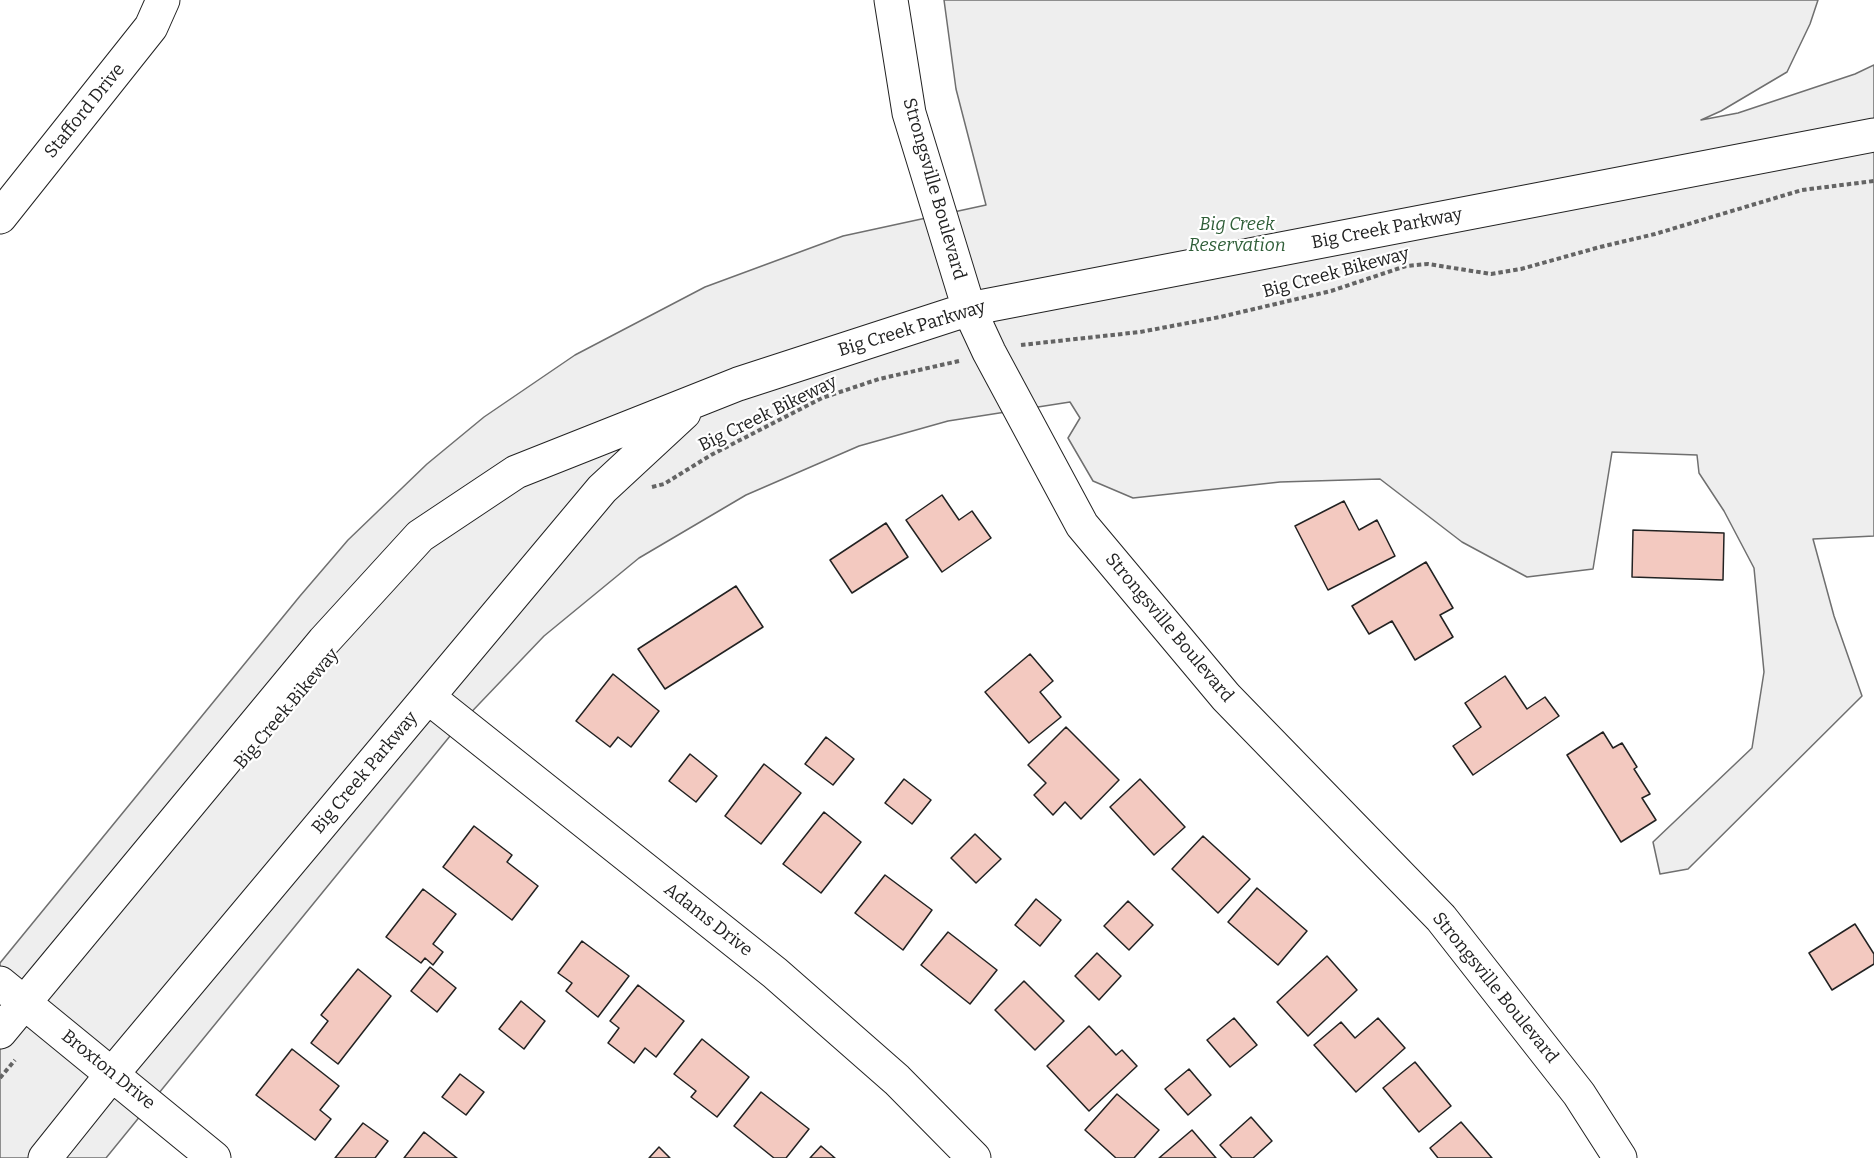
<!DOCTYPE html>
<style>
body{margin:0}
canvas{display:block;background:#fff}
</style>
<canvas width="1874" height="1158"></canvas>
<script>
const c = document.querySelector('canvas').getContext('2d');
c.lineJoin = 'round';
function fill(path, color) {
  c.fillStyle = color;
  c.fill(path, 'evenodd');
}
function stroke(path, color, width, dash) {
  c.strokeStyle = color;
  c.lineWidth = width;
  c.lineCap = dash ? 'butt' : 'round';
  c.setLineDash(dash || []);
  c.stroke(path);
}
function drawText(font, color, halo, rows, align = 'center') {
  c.font = font + ' Bitter,serif';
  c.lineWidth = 4.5;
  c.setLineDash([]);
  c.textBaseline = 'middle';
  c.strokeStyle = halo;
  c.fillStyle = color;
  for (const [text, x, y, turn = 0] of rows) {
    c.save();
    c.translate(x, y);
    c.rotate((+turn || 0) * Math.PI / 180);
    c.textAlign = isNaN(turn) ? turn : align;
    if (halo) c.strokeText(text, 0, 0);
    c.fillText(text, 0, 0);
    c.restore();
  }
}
const green = new Path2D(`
 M944,0H1818L1810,24L1787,72L1721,111L1701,120L1738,113L1855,74L1874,65V536L1813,539L1834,616L1862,696L1688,869L1660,874L1653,842L1752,748L1764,672L1754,568L1724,511L1699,473L1697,455L1612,452L1593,569L1527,577L1462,542L1380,479L1280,482L1133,498L1093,481L1068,438L1080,418L1070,402L948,421L859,446L746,495L639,558L544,636L459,725L106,1158H0V963L300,596L348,540L427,464L484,417L575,355L705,287L843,236L986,205L956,89Z`);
fill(green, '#eee');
stroke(green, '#6f6f6f', 1.5);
const building = new Path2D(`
 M942,495L959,520L972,511L991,538L942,572L906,520Z
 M1344,501L1359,530L1377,520L1395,556L1328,590L1295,526Z
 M886,523L908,557L852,593L830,560Z
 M1633,530L1724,533L1723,580L1632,577Z
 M1426,562L1453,608L1440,615L1453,637L1415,660L1392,621L1369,634L1352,606Z
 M736,586L763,627L665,689L638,649Z
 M1030,654L1053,681L1040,692L1061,717L1029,743L985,692Z
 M613,674L659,711L631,747L618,737L610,747L576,721Z
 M1505,676L1527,709L1545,697L1559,716L1473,775L1453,746L1481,727L1465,703Z
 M1066,727L1119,780L1081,819L1065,802L1053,815L1034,795L1046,783L1028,765Z
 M1603,732L1613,748L1622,743L1637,767L1634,769L1650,794L1642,798L1656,820L1621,842L1567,755Z
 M826,737L854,759L833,785L805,764Z
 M690,754L717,776L696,802L669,781Z
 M764,764L801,793L761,844L725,816Z
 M904,779L931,800L912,824L885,803Z
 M1140,779L1185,827L1154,855L1110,807Z
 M824,812L861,842L821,893L783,864Z
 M474,826L512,855L507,862L538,886L512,920L443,867Z
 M975,834L1001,859L976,883L951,858Z
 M1203,836L1250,879L1218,913L1172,869Z
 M885,875L932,910L903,950L855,913Z
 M1257,888L1307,931L1278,965L1228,922Z
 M423,889L456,914L433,944L443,952L433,965L425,958L421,963L386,937Z
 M1036,899L1061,920L1040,946L1015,925Z
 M1128,901L1153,925L1129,950L1104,926Z
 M1855,924L1874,954V964L1832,990L1809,953Z
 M948,932L997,970L970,1004L921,965Z
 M582,941L629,976L598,1017L566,991L572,983L558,973Z
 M1097,953L1121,976L1099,1000L1075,976Z
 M1327,956L1357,990L1308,1036L1277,1002Z
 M430,967L456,988L437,1012L411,991Z
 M358,969L391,996L338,1064L311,1043L328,1021L321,1015Z
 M1024,981L1064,1021L1035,1050L995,1010Z
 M638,985L684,1021L656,1057L645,1048L634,1063L608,1043L619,1028L610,1021Z
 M521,1001L545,1021L524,1049L499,1029Z
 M1234,1018L1257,1045L1230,1067L1207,1040Z
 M1378,1018L1405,1048L1356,1092L1314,1045L1341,1022L1355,1038Z
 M1089,1026L1116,1055L1122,1050L1137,1066L1089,1111L1047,1066Z
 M702,1039L749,1077L717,1117L691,1097L696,1091L674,1074Z
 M292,1049L339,1086L320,1110L331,1119L315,1140L256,1095Z
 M1415,1062L1451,1106L1419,1132L1383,1088Z
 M1189,1069L1211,1095L1188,1115L1165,1089Z
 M460,1074L484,1092L466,1115L442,1097Z
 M761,1092L809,1129L786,1158H774L734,1126Z
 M1117,1094L1159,1130L1134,1158H1116L1085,1130Z
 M1251,1117L1272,1141L1253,1158H1232L1220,1145Z
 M1461,1122L1492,1158H1438L1430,1148Z
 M363,1123L388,1141L375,1158H335Z
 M1192,1130L1216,1158H1159Z
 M424,1132L457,1158H404Z
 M821,1146L835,1158H810Z
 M659,1147L670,1158H649Z`);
fill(building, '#f3c9c0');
stroke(building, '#222', 1.5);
const minor = new Path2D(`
 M891,0L909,113L969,309L989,352L1082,525L1226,697L1441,918L1579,1094L1620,1158
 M0,217L151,27L163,0
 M428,697L775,973L897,1080L974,1158
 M0,983L214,1158
 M0,1032L324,641L420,536L516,472L738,384L969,309L1874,135
 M45,1158L113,1073L602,489L684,413`);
stroke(minor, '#222', 35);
stroke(new Path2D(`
 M1021,345L1140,332L1220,317L1331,291L1406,266L1428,264L1491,274L1521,269L1600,247L1655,234L1802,190L1874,181
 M652,487L664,484L711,455L822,398L879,379L959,361
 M0,1078L15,1060`), '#646464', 4, [4.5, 3]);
stroke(minor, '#fff', 33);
drawText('18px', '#222', '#fff', [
 ["Stafford Drive",85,111,-51],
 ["Strongsville Boulevard",934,189,74],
 ["Big Creek Parkway",1387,229,-11],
 ["Big Creek Bikeway",1336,273,-15],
 ["Big Creek Parkway",912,329,-17],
 ["Big Creek Bikeway",768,414,-26],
 ["Strongsville Boulevard",1169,628,50],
 ["Big Creek Bikeway",287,709,-50],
 ["Big Creek Parkway",365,773,-50],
 ["Adams Drive",708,920,38],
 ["Strongsville Boulevard",1495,988,51],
 ["Broxton Drive",108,1070,39]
]);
drawText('italic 18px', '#2f5e38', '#fff', [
 ["Big Creek",1237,225],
 ["Reservation",1237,246]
]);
</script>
